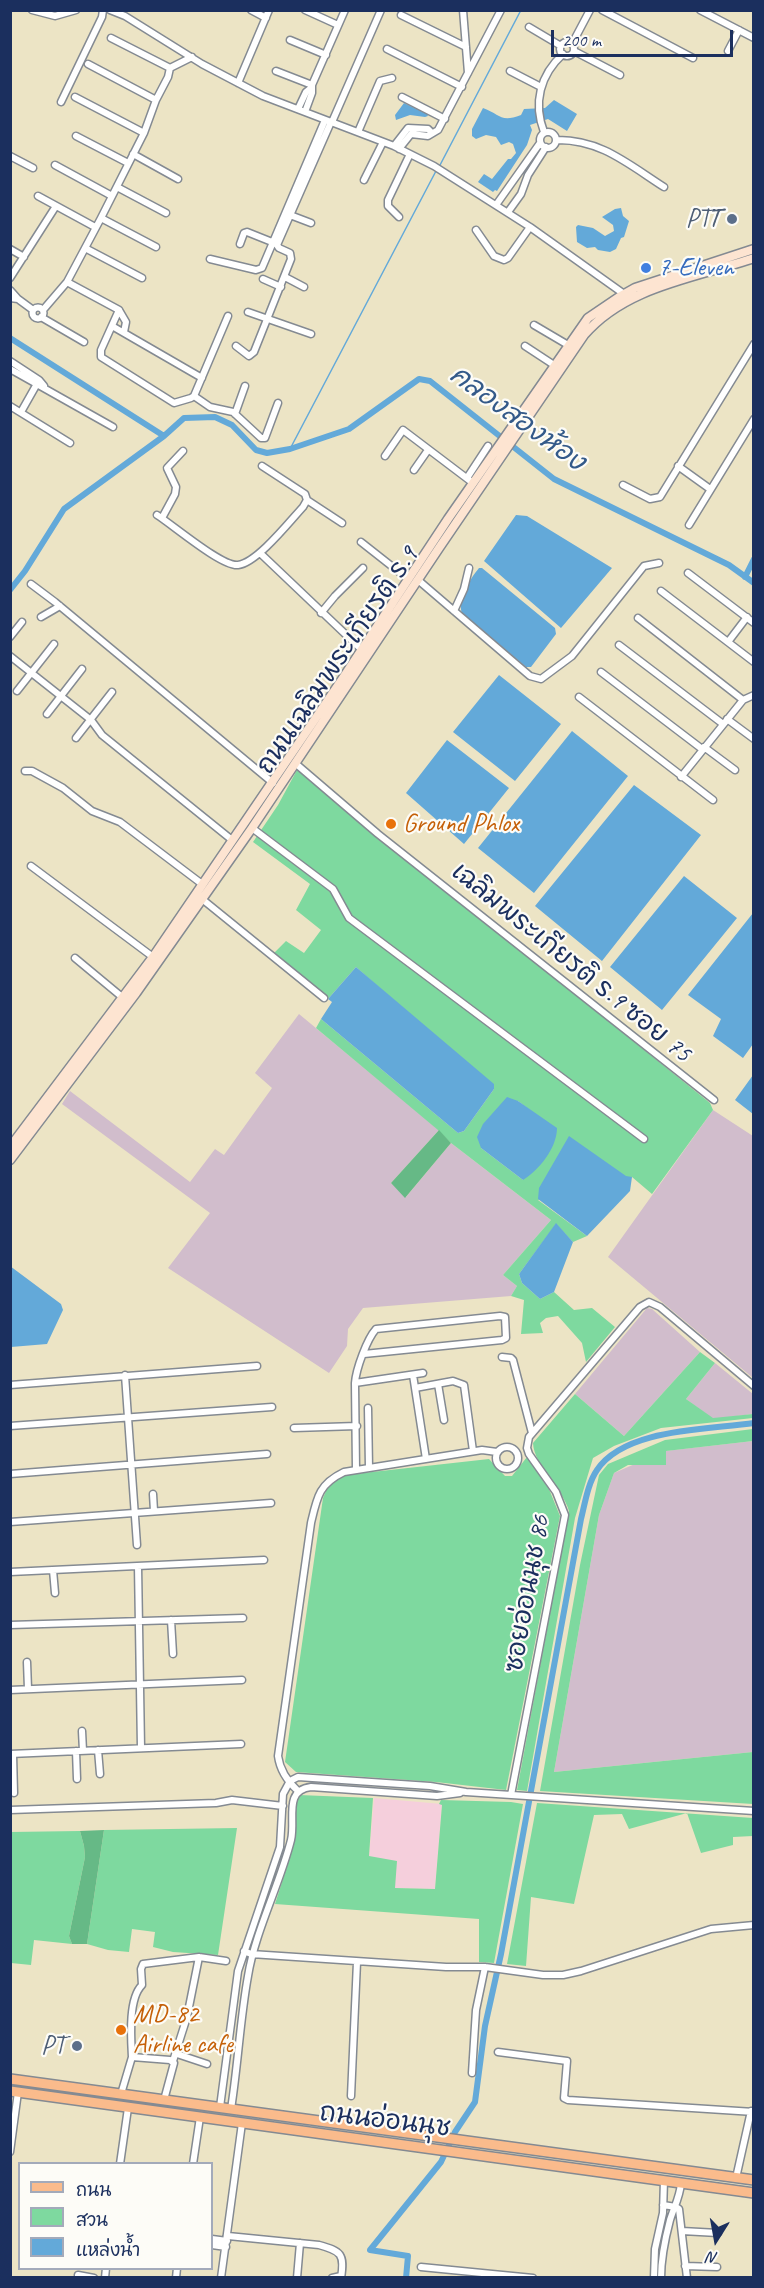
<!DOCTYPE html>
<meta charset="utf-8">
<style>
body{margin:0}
#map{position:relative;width:764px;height:2288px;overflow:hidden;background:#ece4c5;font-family:Caveat,"Playpen Sans Thai",sans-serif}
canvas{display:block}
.frame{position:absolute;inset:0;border:12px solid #1b2f5e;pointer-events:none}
.legend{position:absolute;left:18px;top:2162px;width:195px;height:108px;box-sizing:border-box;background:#fdfcf7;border:2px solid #a3aaba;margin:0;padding:8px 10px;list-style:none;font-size:18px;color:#1b2f5e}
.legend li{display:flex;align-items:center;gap:12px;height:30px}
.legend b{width:30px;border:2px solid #a3aaba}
.north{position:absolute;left:686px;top:2210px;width:60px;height:60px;-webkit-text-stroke:4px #fdfcf7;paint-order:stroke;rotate:191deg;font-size:16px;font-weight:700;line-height:24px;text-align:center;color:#1b2f5e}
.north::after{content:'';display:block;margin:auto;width:21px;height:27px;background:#1b2f5e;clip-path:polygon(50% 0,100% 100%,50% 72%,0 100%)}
.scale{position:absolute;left:551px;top:30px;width:182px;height:27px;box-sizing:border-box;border:3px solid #1b2f5e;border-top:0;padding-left:8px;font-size:18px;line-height:21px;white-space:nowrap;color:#1b2f5e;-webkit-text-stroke:4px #fdfcf7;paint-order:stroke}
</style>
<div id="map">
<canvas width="764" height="2288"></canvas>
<div class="frame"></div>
<ul class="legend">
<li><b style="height:8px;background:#fabb8c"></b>ถนน</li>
<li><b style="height:16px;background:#7ed99f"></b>สวน</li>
<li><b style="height:16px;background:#63a9d9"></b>แหล่งน้ำ</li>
</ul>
<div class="north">N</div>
<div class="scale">200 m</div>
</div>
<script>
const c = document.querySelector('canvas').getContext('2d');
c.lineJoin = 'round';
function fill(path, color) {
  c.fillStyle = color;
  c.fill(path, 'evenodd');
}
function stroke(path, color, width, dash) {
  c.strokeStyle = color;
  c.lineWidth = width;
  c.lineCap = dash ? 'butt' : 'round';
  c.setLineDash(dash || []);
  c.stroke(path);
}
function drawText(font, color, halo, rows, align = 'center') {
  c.font = font + ' Caveat,"Playpen Sans Thai",sans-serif';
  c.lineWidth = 4.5;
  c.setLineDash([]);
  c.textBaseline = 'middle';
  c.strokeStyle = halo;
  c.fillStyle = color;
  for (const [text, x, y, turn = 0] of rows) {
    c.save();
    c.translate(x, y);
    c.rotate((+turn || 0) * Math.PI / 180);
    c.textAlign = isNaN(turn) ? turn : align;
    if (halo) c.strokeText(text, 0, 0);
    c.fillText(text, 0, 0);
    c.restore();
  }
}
fill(new Path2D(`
 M374,1798L442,1804L435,1889L395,1888L369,1857Z`), '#f5cfdc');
fill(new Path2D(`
 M299,1014L439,1130L391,1183L406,1197L451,1143L551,1220L503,1275L517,1286L511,1296L363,1308L348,1329L347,1346L329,1373L168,1268L210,1213L62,1104L70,1091L190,1182L215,1149L224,1155L272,1088L255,1073Z
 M713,1110L753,1136V1378L608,1257Z
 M647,1308L652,1309L700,1352L624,1436L575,1394Z
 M715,1363L753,1394V1414L713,1419L686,1399Z
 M753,1441V1752L554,1772L599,1515L614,1473L665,1451Z`), '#d1bdcc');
fill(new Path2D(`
 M297,770L710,1103L713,1110L652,1194L632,1177H626L538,1200L587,1236L573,1242L556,1224L519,1274L522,1283L540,1299L554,1292L574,1310L592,1308L615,1327L586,1362L582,1343L558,1316L546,1318L540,1323L543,1333L521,1334L524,1300L511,1296L517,1286L503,1275L551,1220L451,1143L438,1130L316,1028L321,1019L458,1133L464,1131L494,1089L356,967L328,999L274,953L286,941L304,953L321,930L296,910L310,884L253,842L278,805ZM518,1101L531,1111L523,1180L481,1148Z
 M700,1352L715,1363L686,1399L713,1418L753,1414V1418L661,1428L614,1446L593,1458L575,1518L527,1791L517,1790L569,1511C562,1487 534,1466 533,1443L575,1394L624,1436Z
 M753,1429V1441L666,1451V1465H628L614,1473L599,1515L554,1772L753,1752V1804L540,1791L580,1565L599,1475L608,1464L665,1440Z
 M527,1457L549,1489L560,1516L506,1790L436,1782L296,1772L285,1762L323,1498L330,1482L345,1475L489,1459L505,1476H512Z
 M299,1795L373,1798L369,1856L397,1861L395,1888L435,1889L442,1805L439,1804L441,1800L511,1802L523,1804L494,1963L479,1962V1919L275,1904L290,1857L296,1817V1802Z
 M537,1803L753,1818V1836L733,1837V1845L701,1853L687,1813L629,1829L622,1814L594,1815L574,1904L531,1897L526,1966L507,1964Z
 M237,1828L218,1955L173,1952L153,1947L155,1932L132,1929L129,1952L108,1950L87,1944L104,1830Z
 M80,1831L84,1846L85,1857L69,1936L72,1944L34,1940L31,1965L11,1963L10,1832Z`), '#7ed99f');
fill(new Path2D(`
 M439,1130L451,1143L405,1198L391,1183Z
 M104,1830L87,1944H72L69,1936L85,1857L84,1846L80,1831Z`), '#66b986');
fill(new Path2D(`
 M554,100L577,114L567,131L548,119L530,125L532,130L527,145L497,191L495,190L493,192L478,182L484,174L492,179L508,159H511L516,153L513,144L509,142L501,145L496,137L486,135L476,139L472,136V129L483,108C500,114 500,123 521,115L524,109L545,108Z
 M404,103L427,114L428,116L425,117L410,115L396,120L395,115Z
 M621,208L623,216L629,221L624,237L621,238L616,249L610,252L598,250L595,247L587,248L577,242L576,227L578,225L593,228L605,236L614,231L613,225L602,217L615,209Z
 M516,515L527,516L612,568L561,628L484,561Z
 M479,568H482L555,628L556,634L531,667H526L462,613C457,600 470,579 479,568Z
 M499,675L561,724L515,781L453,732Z
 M572,731L628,776L534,893L478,848Z
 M447,740L509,788L464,844L406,793Z
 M634,785L701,835L602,961L535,906Z
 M684,876L737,918L662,1010L610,967Z
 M753,913V1044L743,1058L713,1036L721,1019L688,995Z
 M356,967L494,1084V1089L464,1131L458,1133L321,1019L332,1002L328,999Z
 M753,1075V1114L735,1100Z
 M507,1097L518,1101L557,1128C557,1148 539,1170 523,1180L481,1148L477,1137L483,1124Z
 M569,1136L626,1176L632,1177L630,1191L587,1236L538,1199L539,1188Z
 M556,1223L573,1242L554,1292L540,1299L522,1283L519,1274Z
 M10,1266L61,1304L63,1310L47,1344L11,1347Z`), '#63a9d9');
stroke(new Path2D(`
 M439,167L521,10
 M290,449L436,171`), '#63a9d9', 1.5);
stroke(new Path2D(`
 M10,338L164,436
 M745,577L754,559
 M10,590L25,571L64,509L164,436L184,418L215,417L232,425L256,450L267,453L290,449L349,429L419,379L430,381L554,479L729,565L754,583
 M406,2278L408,2256L370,2250L441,2162L455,2132L475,2102L485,2026L501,1954L581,1519C585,1503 588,1483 597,1470C625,1428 708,1430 754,1423`), '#63a9d9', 6);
const street = new Path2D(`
 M32,10L55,16L76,10
 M110,10L125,16L202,64L263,96L394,146L434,166L530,227L624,294
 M251,10L266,18
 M305,10L338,25
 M463,10L468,73
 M602,10L693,58
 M700,10L754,38
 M401,15L466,47
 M529,27L561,46
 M290,40L326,55
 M560 49a7 7 0 1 1 14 0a7 7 0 1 1-14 0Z
 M572,44L590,10
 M387,49L462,87
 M574,51L620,75
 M728,51L739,30
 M88,64L156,100
 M170,68L192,57
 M276,71L312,85
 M510,71L541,87
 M238,83L269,10
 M75,97L144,133
 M402,97L445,119
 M61,102L102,17L103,10
 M298,109L306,92L311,88
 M305,112L312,93V85L345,10
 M332,122L381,10
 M358,132L380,81L392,78
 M544,132C533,103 540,75 563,54
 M540 140a8 8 0 1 1 16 0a8 8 0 1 1-16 0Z
 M76,136L128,163
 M556,140C600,139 628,164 664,187
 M394,146L408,128L428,129L432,133
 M399,149L411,134L428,136L438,130L501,10
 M133,154L178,179
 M10,156L33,168
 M55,165L112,196
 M364,180L383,142
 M117,187L166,213
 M38,196L95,227
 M496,205L540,143
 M508,212L521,194L528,175L546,147
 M290,215L311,223
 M399,217L388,206V200L410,154
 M101,218L156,247
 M476,230L494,256L504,260L508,258L530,227
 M240,244L244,233L247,232L272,242
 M85,248L142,278
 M10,249L24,257
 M210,259L256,270L262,268L325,120
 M285,277L304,287
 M10,278L56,206
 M263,279L281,287
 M67,282L119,310L126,322L124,332
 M10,290L18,299
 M10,298L18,299L33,310
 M32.5 313a5.5 5.5 0 1 1 11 0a5.5 5.5 0 1 1-11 0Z
 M43,310L67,282L101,218L144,133L156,100L168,77L170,68L111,38
 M119,310L101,350V357L174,403L191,398L194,396L228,316
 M248,312L311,334
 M41,317L84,342
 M534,325L568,345
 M112,326L202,378
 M236,346L249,356L254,352L291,259L290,253L279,248L277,245L331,122
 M525,346L554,365
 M10,361L39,380L44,386
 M10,369L113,427
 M194,396L210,407L233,412L261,438H265L278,403
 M10,406L70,443
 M21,412L38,382
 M235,414L245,386
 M385,456L403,430L473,483
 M678,466L710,489
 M414,470L428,450
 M467,478L488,446
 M623,485L650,499L660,497L754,344
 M307,500L342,523
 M157,515C173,525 222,567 238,565C257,563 290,521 303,507L307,500L305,494L262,466
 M162,518L175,494L176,487L167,468L183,451
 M689,525L754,419
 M361,542L408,579
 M260,553L362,650
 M688,573L754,623
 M418,580L530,676L541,679L572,656L644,566L659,563
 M31,584L55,602L273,783
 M661,591L754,662
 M454,611L464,589L469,568
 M321,613L335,596L363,568
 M41,617L60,606
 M638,618L743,700
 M10,637L22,622
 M728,642L747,617
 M619,645L723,724
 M10,656L91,720L102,735L232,840
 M601,672L702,749
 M17,691L54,644
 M579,697L713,800
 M47,714L82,669
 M727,719L754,739
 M76,738L112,692
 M704,747L735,770
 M295,763L378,834L714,1100
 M25,771H32L63,788L92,811L120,822L202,884
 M681,777L743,700L754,695
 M252,828L333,889L349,918L644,1139
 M31,866L153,957
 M202,899L324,998
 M75,958L122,997
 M364,1354L502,1340L506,1338L505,1317L500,1316L376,1329C367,1339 356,1369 355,1383L423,1373
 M502,1357L511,1358L513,1360L532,1433
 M125,1375L137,1545
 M413,1375L426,1459
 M355,1383L356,1470
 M438,1384L444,1420
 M10,1385L257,1366
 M415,1388L453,1381L464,1385L473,1451
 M368,1408L369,1468
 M10,1426L272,1407
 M294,1428L357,1426
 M496 1458a11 11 0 1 1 22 0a11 11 0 1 1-22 0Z
 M10,1474L267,1454
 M153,1494L154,1511
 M10,1522L271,1503
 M138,1566L141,1748
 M53,1570L55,1593
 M10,1572L264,1560
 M171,1620L173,1654
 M10,1625L243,1618
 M27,1662L28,1689
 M10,1690L242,1680
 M82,1731L83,1751
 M98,1750L100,1774
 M76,1751L77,1779
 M10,1754L241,1744
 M13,1754L14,1793
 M298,1791C287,1781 280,1771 278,1756L311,1523C317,1497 319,1484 344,1472L482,1450L497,1452
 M511,1795L565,1515L556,1492L529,1454L527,1448L529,1437L640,1307L649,1302L660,1307L754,1386
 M10,1810L216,1803L232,1800L283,1806
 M244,1951L251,1954L446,1967H485L543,1975H563L581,1971L711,1929L754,1925
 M498,2052L567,2061L564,2098L568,2100L754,2112
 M177,2054L207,2064
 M132,2057C131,2038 128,1999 142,1985L141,1969L143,1964L199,1957L226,1961
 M173,2061L187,2017L199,1957
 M472,2073L476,2010L485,1967
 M121,2094L132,2057L170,2060L174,2063L164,2100
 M351,2096L357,1962
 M220,2107L238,1971L280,1847L283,1794L290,1781L298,1777L430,1786L466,1792L754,1811
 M231,2109C238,2065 240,2020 248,1976C255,1932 280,1884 291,1840C296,1820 283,1790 311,1787L437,1796L460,1793
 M10,2152L18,2092
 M120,2164L128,2108
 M193,2164L200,2117
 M736,2178L751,2111
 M663,2205L676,2207L679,2209L687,2278
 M682,2231L718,2233
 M228,2236L319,2245C341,2251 345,2254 341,2278
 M212,2239L227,2241
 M212,2245L226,2247
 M685,2266L717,2267
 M421,2267L533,2278
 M78,2275L94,2278
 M105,2278L106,2268
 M176,2278L177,2268
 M221,2278L242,2123
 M297,2278L300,2243
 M332,2278L341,2276
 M654,2278L655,2249L663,2213L664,2180
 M661,2278C661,2258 665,2239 670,2220C674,2207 680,2197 681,2183`);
const secondary = new Path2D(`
 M10,1147L153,957L343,678L448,519L588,318L619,297L635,288L754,249
 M10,1160L136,993L252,828L439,548L584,335C626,286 695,278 754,258`);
const primary = new Path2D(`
 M10,2079L754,2180
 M10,2091L754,2193`);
stroke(street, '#848a92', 9);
stroke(secondary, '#848a92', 11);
stroke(primary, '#848a92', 12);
stroke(street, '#fff', 6);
stroke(secondary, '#fde4d1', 8);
stroke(primary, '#fabb8c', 9);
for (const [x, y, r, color] of [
 [732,219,6,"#5c6f8a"],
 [646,268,6,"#3f7fe0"],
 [391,824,6,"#e8710a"],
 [121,2030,6,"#e8710a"],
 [77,2046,6,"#5c6f8a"]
]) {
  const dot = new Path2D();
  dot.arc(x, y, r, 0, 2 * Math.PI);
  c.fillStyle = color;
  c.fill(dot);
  stroke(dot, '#fdfcf7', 2);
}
drawText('26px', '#4e5e75', '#fdfcf7', [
 ["PTT",720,219],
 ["PT",65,2046]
], 'right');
drawText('26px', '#366cbe', '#fdfcf7', [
 ["7-Eleven",658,268]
], 'left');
drawText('26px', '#1b2f5e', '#fdfcf7', [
 ["ถนนเฉลิมพระเกียรติ ร.9",338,661,-56],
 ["เฉลิมพระเกียรติ ร.9 ซอย 75",571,963,39],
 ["ซอยอ่อนนุช 86",528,1594,-80],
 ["ถนนอ่อนนุช",385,2121,7]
]);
drawText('26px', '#c56008', '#fdfcf7', [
 ["Ground Phlox",403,824],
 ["MD-82",133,2015],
 ["Airline cafe",133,2045]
], 'left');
drawText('italic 27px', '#345a89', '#fdfcf7', [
 ["คลองสองห้อง",517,419,36]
]);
</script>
